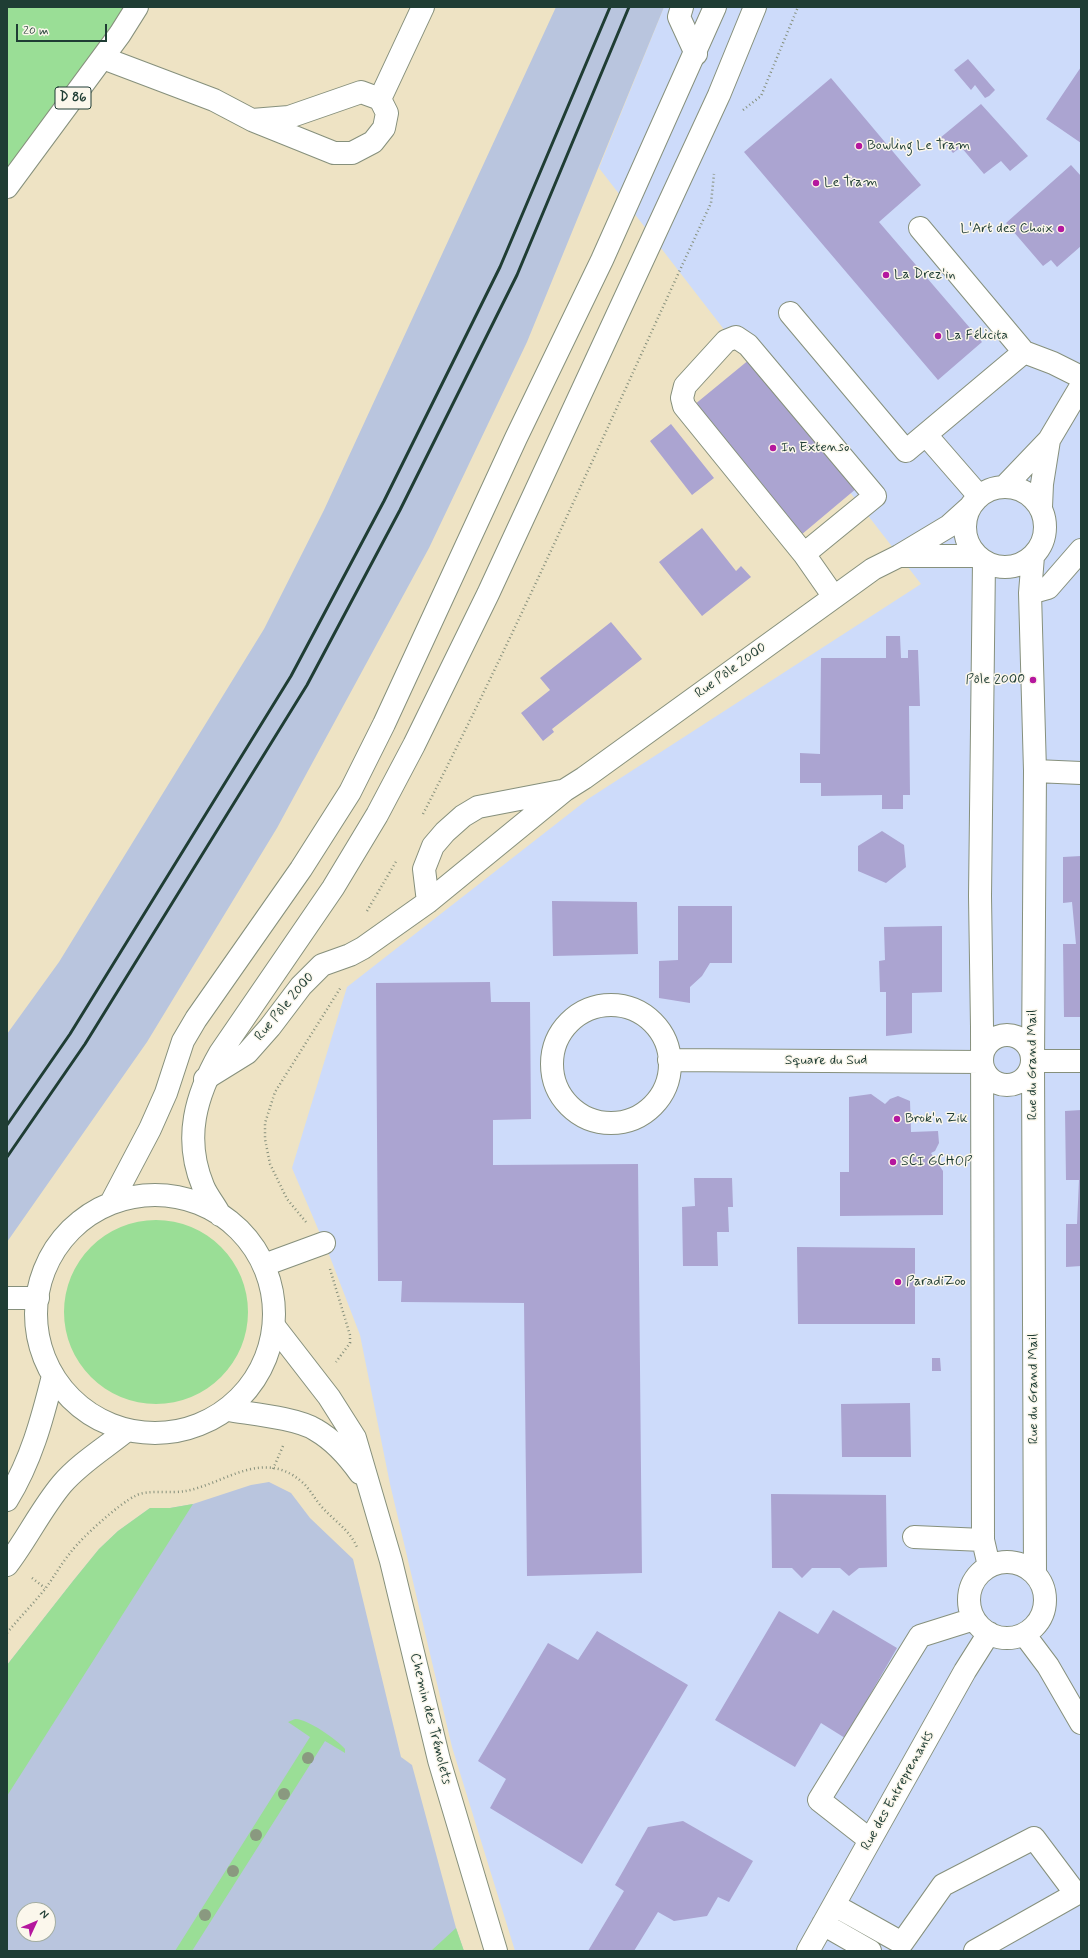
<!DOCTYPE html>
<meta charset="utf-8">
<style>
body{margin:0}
#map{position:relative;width:1088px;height:1958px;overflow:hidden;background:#eee3c4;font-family:Mynerve,sans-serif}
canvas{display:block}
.frame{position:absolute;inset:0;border:8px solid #1f3d34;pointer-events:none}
.north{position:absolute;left:16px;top:1902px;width:40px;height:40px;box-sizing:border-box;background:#fbf7ec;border:1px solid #a3ada2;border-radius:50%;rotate:46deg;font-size:11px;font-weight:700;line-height:16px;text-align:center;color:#1f3d34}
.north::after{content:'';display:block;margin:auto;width:14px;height:18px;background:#b5179e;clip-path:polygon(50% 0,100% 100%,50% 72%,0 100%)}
.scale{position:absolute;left:16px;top:24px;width:91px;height:18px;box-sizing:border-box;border:2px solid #1f3d34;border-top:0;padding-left:5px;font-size:12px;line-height:14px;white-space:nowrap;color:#1f3d34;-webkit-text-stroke:3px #fbf7ec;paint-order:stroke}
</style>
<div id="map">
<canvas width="1088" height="1958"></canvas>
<div class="frame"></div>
<div class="north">N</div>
<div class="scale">20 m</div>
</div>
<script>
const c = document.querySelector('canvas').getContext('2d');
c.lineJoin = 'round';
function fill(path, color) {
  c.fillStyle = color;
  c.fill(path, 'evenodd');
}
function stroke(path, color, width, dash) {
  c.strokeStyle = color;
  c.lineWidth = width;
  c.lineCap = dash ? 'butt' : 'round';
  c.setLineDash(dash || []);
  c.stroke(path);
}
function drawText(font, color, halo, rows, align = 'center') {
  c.font = font + ' Mynerve,sans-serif';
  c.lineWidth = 3;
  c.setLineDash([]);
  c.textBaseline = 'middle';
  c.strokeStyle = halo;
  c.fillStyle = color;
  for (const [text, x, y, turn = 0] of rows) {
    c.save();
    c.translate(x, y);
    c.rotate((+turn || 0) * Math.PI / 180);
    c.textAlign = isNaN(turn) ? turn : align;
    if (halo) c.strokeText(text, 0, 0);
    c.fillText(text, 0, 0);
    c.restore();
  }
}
fill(new Path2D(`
 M664,7H1081V1951H515L452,1747L390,1484L360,1335L330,1257L292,1168L347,987L588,799L921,584L599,168Z`), '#cddbfa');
fill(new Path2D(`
 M556,7H664L527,342L429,548L277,828L147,1042L7,1242V1034L59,962L264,629L324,510Z
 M269,1482L291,1493L310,1518L353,1559L401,1757L412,1765L456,1928L464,1951H7V1665L73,1581L99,1549L118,1531L150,1508H170L193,1504L251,1485ZM24,1910H48V1934H24Z`), '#b9c5de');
fill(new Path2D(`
 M7,7H137L7,187Z
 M64 1312a92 92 0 1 1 184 0a92 92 0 1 1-184 0Z
 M193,1504L7,1796V1665L73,1581L99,1549L118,1531L150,1508H170Z
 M295,1719C306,1718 338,1740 345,1749V1753L325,1741L192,1951H175L310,1737L288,1722Z
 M456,1928L464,1951H431Z`), '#9ade96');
fill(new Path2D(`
 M968,59L995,90L989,96L985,98L975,85L971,90L954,70Z
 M1081,67V143L1046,119Z
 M831,78L921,185L879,222L982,342L938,380L744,152Z
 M981,104L1028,156L1010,171L1001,161L984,174L961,147L953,153L940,138Z
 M1071,165L1081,176V246L1057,267L1051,260L1043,266L1006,223Z
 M750,359L857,488L801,535L694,405Z
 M671,424L714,478L692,495L650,441Z
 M702,528L736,571L741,566L751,577L702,616L659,562Z
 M611,622L642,659L552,729L554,732L543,741L521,713L550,690L540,678Z
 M886,636H900L901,658H908V650H918L920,706H909L910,795H903V809H882V795L821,796V783H800V753L820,754L821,658H886Z
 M882,831L904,845L906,867L886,883L858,871V846Z
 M1081,856V1017H1064L1063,944H1076L1072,902L1063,903V857Z
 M552,901L637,902L638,954L553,956Z
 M678,906H732V963H710L702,976L690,987V1003L659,998V961L678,960Z
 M942,926V992L912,993V1033L886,1036V992H880L879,961L885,960L884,927Z
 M490,982L491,1002H530L531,1119L493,1120V1165L638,1164L642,1573L527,1576L524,1303L401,1302L402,1281H378L376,983Z
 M871,1094L885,1104L890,1099L898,1096L910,1101L911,1132L938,1131L939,1143L935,1151L931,1153L943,1171V1215L840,1216V1172H849V1097Z
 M1081,1110V1266L1066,1267V1224H1077L1079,1180H1066L1065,1111Z
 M694,1178H732L733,1207H728L729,1232H717L718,1266H683L682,1207L695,1206Z
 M797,1247L915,1248V1324H798Z
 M932,1358H940L941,1371H932Z
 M910,1403L911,1457H842L841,1404Z
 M771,1494L886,1495L887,1567L859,1568L849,1576L840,1568H812L802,1578L792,1568H772Z
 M833,1610L897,1648L845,1738L821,1723L795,1767L715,1720L779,1611L818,1634Z
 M597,1631L688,1685L582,1864L490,1808L506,1779L478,1761L548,1643L578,1660Z
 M683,1821L753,1861L729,1902L718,1897L707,1916L674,1921L658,1912L634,1951H588L624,1891L615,1885L648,1827Z`), '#aba4d1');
const minor = new Path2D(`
 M682,7L679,17L696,54
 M103,58L214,100L252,120L334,153H352L373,142L384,128L387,113L380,99L361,92L289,117L252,120
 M380,99L423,7
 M790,313L906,451L1024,352L920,228
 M1024,352L1053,363L1081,377
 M926,435L979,496
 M1005,486L1049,440L1081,386
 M965 527a40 40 0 1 1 80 0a40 40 0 1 1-80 0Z
 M1041,507L1042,484L1049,440
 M804,554L875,496L748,345L736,337L726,341L685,386L682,398L684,406L804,554L834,597
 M899,556H976
 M1033,556L1030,593L1035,771L1033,1061L1035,1574
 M984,561L980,896L982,1027L983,1540L989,1566
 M1030,593L1048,588L1081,550
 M1035,771L1081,773
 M428,902L424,869L433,846L445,832L463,816L478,807L561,791
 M552 1064a59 59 0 1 1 118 0a59 59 0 1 1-118 0Z
 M982 1060a25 25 0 1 1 50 0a25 25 0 1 1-50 0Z
 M669,1060L982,1062
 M1033,1061H1081
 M205,1079L247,1053L270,1027L301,986L322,965L350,955L363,948L428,902L565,790L584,778L873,569L899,556L949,526L969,508
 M264,1265L324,1243
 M7,1298H38
 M274,1326L329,1397L355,1438L391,1561L439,1760L496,1951
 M228,1410C251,1414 297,1418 316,1430C335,1441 348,1456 360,1473
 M914,1537L983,1540
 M969 1600a38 38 0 1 1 76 0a38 38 0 1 1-76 0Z
 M1024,1634L1048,1666L1081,1723
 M870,1840L819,1800L920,1636L974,1619
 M834,1905L902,1943L943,1885L1034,1838L1076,1894L975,1951
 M823,1924L870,1951
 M808,1951L965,1671L989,1633`);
const major = new Path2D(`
 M7,187L120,34L137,7
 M36 1314a119 119 0 1 1 238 0a119 119 0 1 1-238 0Z
 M111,1203L150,1129L166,1093L183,1041L196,1019L301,869L350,792L384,724L516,438L602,260L715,7
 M220,1215C215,1205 207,1196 203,1186C183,1138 196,1095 220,1053L333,888L377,815L414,745L488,594L719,95L755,7
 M7,1500C31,1461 42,1420 53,1376
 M7,1565C27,1539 41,1509 62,1484C80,1463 105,1448 126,1431`);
stroke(minor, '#86907c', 24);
stroke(major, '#86907c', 24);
stroke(new Path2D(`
 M743,110L761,96L798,7
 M423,814C526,613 616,407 711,203L714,174
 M367,911L397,860
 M306,1222L287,1199L270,1164L265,1139V1123L275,1092L341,987
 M330,1269L350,1335V1343L336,1362
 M273,1469L283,1446
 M32,1578L45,1588
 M7,1633C19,1618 33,1604 45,1589C54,1577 61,1564 71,1552C82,1537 119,1504 135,1496C147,1489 171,1494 186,1491C226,1483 263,1448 302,1482C310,1489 314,1498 321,1506C333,1520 349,1529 357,1547`), '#86907c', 2.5, [1, 3]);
stroke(minor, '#fff', 22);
stroke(major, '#fff', 22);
stroke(new Path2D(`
 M7,1125L70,1034L291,676L384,501L500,267L610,7
 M7,1157L85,1044L307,685L400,510L517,275L629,7`), '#1f3d34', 3);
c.fillStyle = '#8a9980';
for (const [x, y] of [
 [308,1758],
 [284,1794],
 [256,1835],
 [233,1871],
 [205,1915]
]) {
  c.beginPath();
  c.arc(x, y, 6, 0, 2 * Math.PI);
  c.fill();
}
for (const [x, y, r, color] of [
 [859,146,4,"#b5179e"],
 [816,183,4,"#b5179e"],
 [1061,229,4,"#b5179e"],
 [886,275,4,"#b5179e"],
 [938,336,4,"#b5179e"],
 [773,448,4,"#b5179e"],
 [1033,680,4,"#b5179e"],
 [897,1119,4,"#b5179e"],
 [893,1162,4,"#b5179e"],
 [898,1282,4,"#b5179e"]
]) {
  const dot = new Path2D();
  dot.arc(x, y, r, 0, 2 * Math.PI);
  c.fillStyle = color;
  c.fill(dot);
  stroke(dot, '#fbf7ec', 1.5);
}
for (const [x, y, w] of [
 [73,98,36]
]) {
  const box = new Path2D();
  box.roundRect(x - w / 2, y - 11, w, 22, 3);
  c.fillStyle = '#fbf7ec';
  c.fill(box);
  stroke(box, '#1f3d34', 1);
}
drawText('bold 13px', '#1f3d34', null, [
 ["D 86",73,98]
]);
drawText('14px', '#1f3d34', '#fbf7ec', [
 ["Bowling Le Tram",867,146],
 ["Le Tram",824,183],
 ["L'Art des Choix",1053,229,"right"],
 ["La Drez'in",894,275],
 ["La Félicita",946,336],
 ["In Extenso",781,448],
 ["Pôle 2000",1025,680,"right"],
 ["Brok'n Zik",905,1119],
 ["SCI GCHOP",901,1162],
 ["ParadiZoo",906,1282]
], 'left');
drawText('14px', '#1f3d34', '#fbf7ec', [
 ["Rue Pôle 2000",731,671,-36],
 ["Rue Pôle 2000",285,1007,-50],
 ["Square du Sud",826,1061],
 ["Rue du Grand Mail",1033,1065,-90],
 ["Rue du Grand Mail",1034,1389,-90],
 ["Chemin des Trémolets",430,1719,76],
 ["Rue des Entreprenants",898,1791,-61]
]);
</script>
